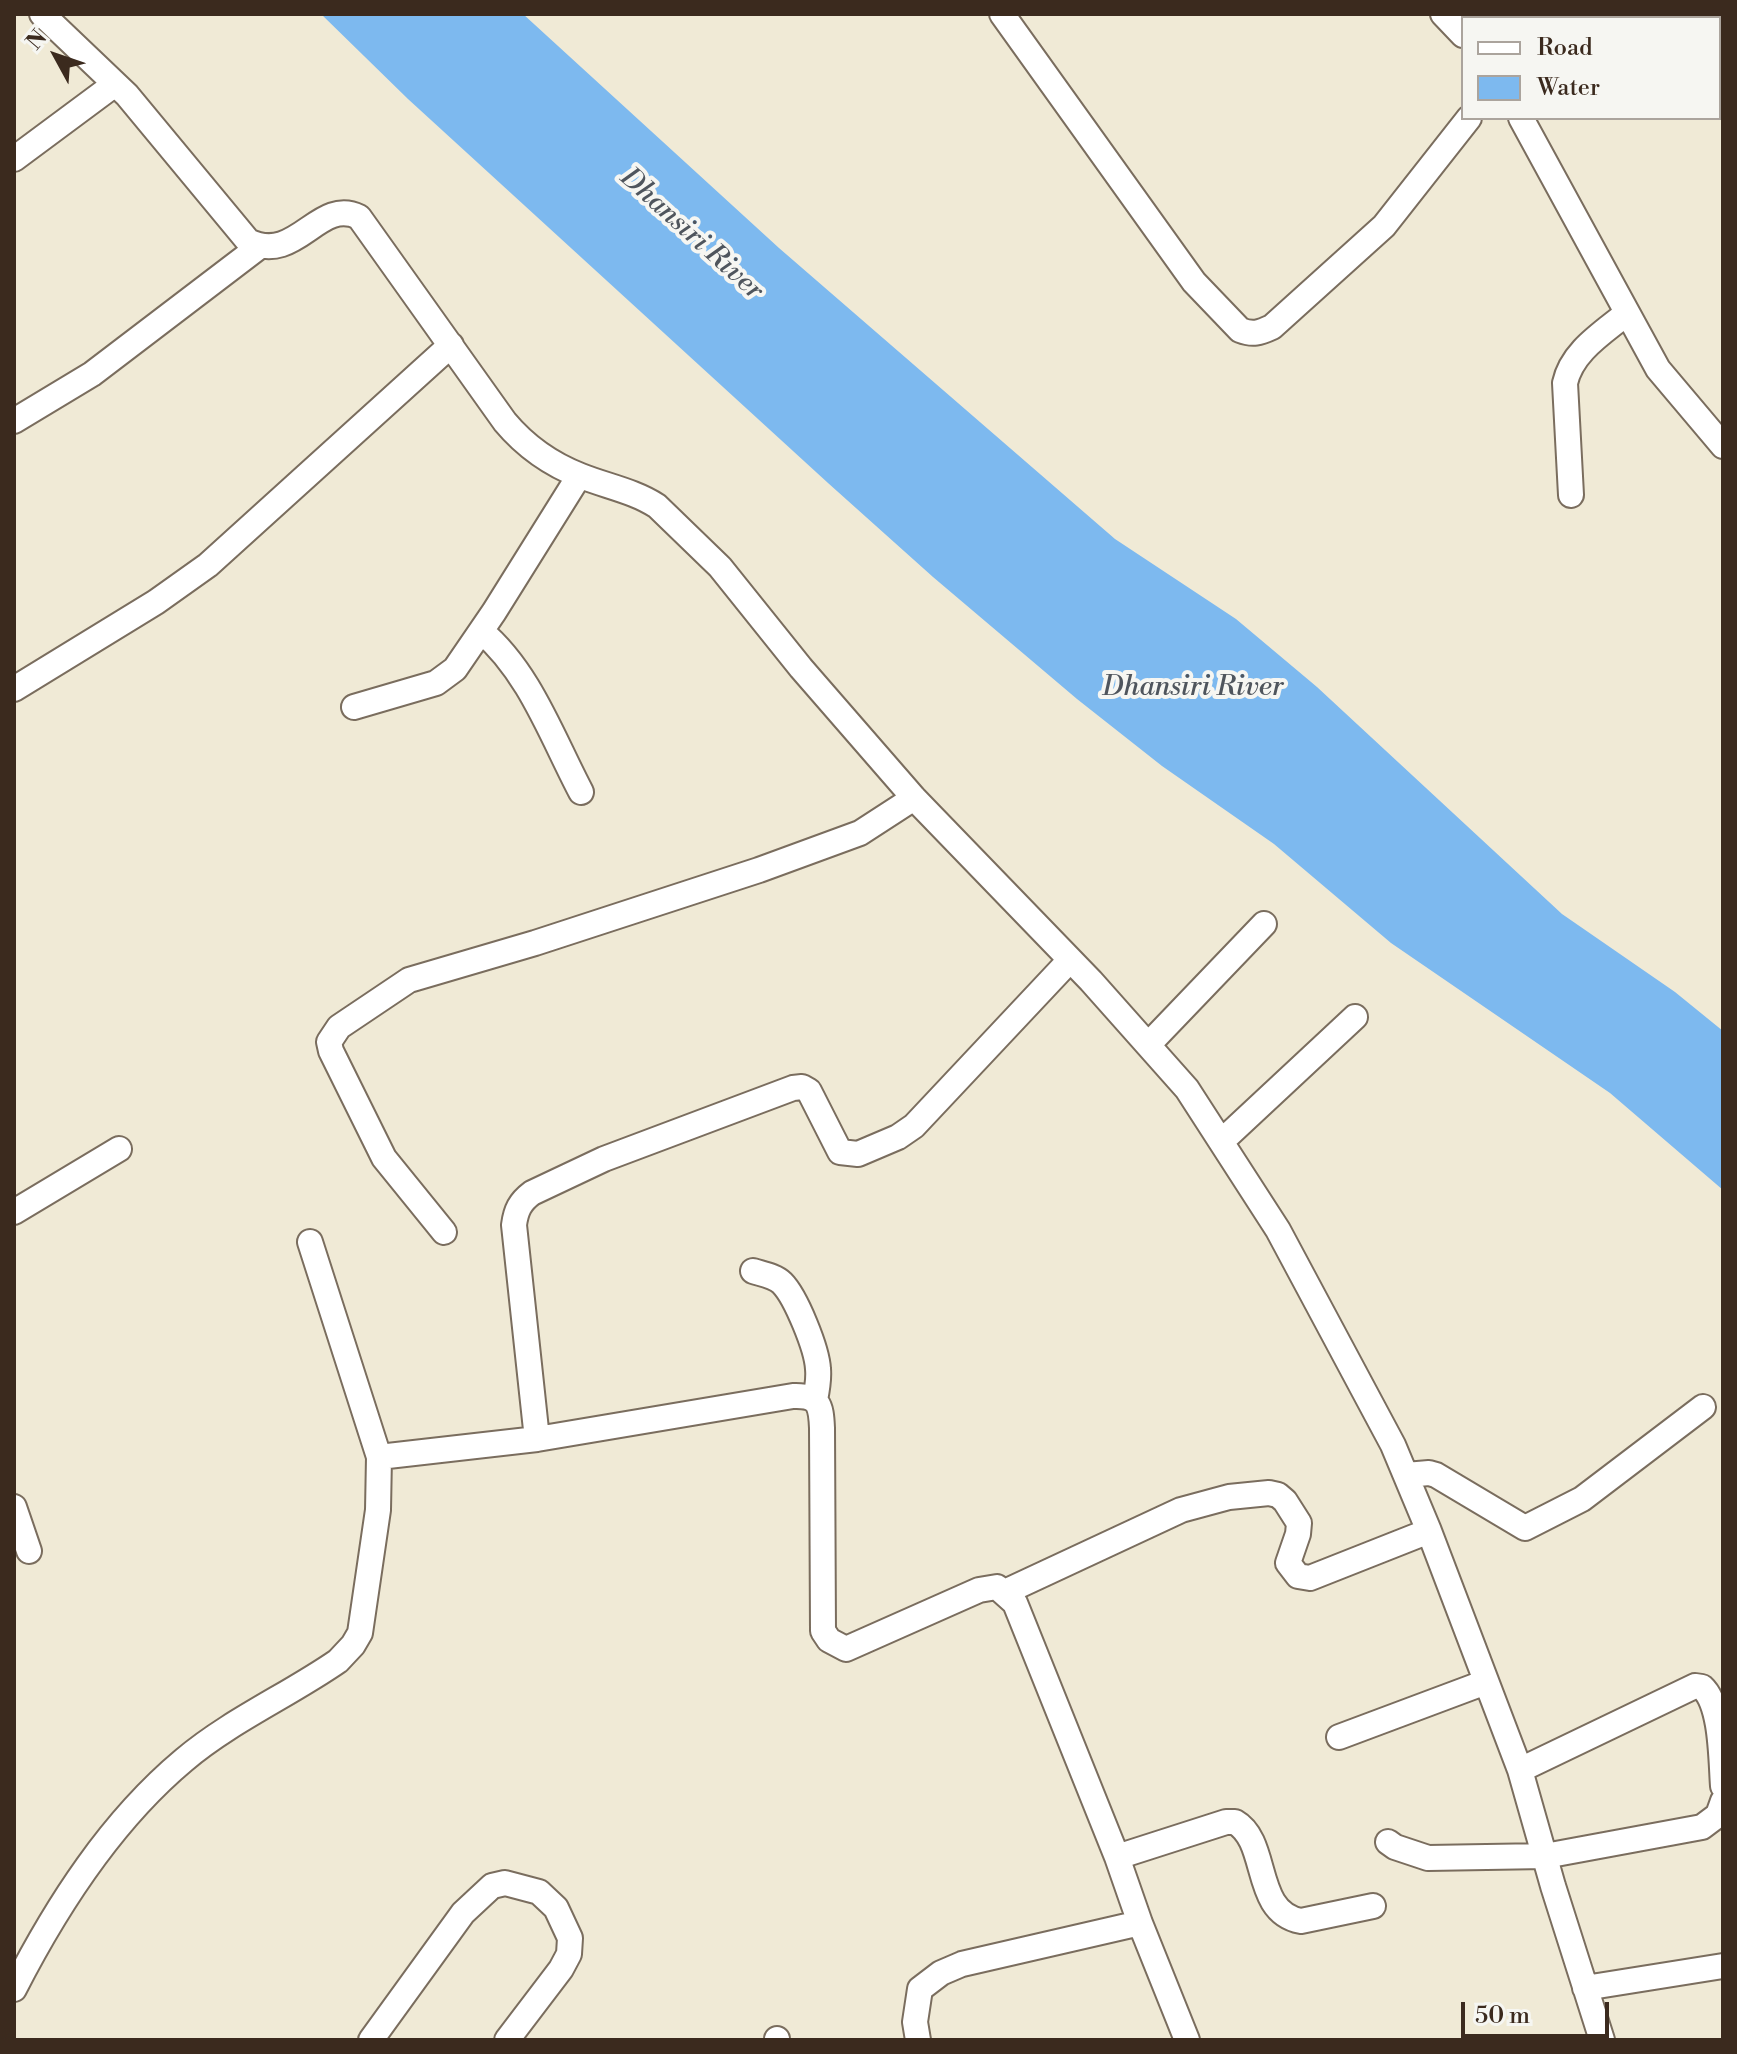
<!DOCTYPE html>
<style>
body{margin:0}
#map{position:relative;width:1737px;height:2054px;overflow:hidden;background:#f0ead6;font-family:"Libre Bodoni",serif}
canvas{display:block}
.frame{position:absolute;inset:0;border:16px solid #3b2a1e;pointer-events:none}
.legend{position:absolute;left:1461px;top:16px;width:260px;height:104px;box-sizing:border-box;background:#f6f6f2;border:2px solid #aba49d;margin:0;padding:10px 14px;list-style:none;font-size:24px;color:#3b2a1e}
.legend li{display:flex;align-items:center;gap:16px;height:40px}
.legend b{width:40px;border:2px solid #aba49d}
.north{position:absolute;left:16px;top:16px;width:80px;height:80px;-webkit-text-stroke:6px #f6f6f2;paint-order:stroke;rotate:310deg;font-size:22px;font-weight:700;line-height:32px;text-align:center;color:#3b2a1e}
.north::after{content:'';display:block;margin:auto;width:28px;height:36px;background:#3b2a1e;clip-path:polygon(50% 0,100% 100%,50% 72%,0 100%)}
.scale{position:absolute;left:1461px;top:2002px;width:148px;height:36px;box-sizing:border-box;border:4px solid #3b2a1e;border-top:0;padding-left:10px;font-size:24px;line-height:28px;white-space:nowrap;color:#3b2a1e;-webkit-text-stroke:6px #f6f6f2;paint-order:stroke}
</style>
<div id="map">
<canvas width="1737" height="2054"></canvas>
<div class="frame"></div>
<ul class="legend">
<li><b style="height:10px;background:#fff"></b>Road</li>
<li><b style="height:22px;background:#7db9ef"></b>Water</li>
</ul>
<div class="north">N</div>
<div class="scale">50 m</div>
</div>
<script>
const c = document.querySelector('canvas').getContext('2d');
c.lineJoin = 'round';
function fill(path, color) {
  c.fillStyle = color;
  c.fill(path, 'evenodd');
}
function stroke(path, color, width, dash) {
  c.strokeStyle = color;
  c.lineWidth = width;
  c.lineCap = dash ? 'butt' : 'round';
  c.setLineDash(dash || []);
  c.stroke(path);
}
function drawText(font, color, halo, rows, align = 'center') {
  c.font = font + ' "Libre Bodoni",serif';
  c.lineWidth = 8;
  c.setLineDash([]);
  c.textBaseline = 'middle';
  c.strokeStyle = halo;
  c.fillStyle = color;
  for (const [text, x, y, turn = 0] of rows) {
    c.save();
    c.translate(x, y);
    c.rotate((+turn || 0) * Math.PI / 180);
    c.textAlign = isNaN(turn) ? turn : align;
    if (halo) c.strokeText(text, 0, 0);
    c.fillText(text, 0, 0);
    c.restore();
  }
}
fill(new Path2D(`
 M321,14H523L779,248L1115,539L1236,619L1317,687L1562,914L1675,992L1723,1031V1190L1610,1093L1391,943L1274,844L1162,766L1077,699L933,577L828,483L408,99Z`), '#7db9ef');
const street = new Path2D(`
 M42,14L127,95L248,241C297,265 318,197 359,217L505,422C526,447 550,464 581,476C606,486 634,491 657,506L720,567L801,668L914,798L1091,981L1187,1089L1278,1230L1393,1445L1429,1531L1520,1770L1553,1886L1602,2040
 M1002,14L1194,282L1240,330C1253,335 1259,333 1272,327L1384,226L1469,118
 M1443,14L1463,35
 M1521,118L1658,369L1723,446
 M14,159L115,84
 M14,421L92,374L260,246
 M1571,495L1565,383C1572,351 1603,333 1627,313
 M481,631C529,671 552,737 581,792
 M14,689L156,602L208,565L451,345
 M354,707L436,683L455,669L494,612L579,476
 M1148,1045L1264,924
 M1222,1141L1355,1017
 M14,1212L119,1149
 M444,1232L384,1158L331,1051L329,1042L339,1027L409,980L535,943L759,870L860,833L914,798
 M753,1271C762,1274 775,1276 782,1283C796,1297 817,1349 818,1369C819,1379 817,1390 815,1400
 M537,1439L514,1225C516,1210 520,1202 532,1193L604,1159L793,1088L802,1087L809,1091L840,1152L858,1154L898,1137L914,1126L1070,960
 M379,1457L537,1439L793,1396C819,1395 821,1405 822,1428L823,1631L829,1640L846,1649L979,1590L997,1587L1015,1603L1117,1857L1140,1923L1187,2040
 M1406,1475L1429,1473L1436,1475L1525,1528L1582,1499L1703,1407
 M14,1507L29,1551
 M1005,1592L1181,1510L1229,1497L1269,1493L1278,1495L1285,1501L1299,1523L1298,1534L1288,1563L1298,1576L1310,1578L1429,1531
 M1339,1737L1486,1682
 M1520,1770L1695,1686L1702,1687C1722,1705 1721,1760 1723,1786
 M1388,1842L1395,1847L1428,1858L1545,1856L1702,1827L1718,1815L1723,1801
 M1117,1857L1226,1822H1235C1270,1842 1252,1912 1301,1921L1373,1906
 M1585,1988L1723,1966
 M14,1989C57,1905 111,1821 184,1760C230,1721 289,1695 338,1661L353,1645L360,1633L378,1510L379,1457L310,1242
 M777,2039V2040
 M371,2040L463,1913L492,1886L505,1883L539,1892L556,1908L570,1938L569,1954L561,1969L507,2040
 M918,2040L915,2022L920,1989L941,1973L962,1964L1140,1923`);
stroke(street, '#7a6d5e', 28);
stroke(street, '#fff', 24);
drawText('italic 28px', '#4f555d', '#f6f6f2', [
 ["Dhansiri River",691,235,42],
 ["Dhansiri River",1193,688]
]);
</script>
